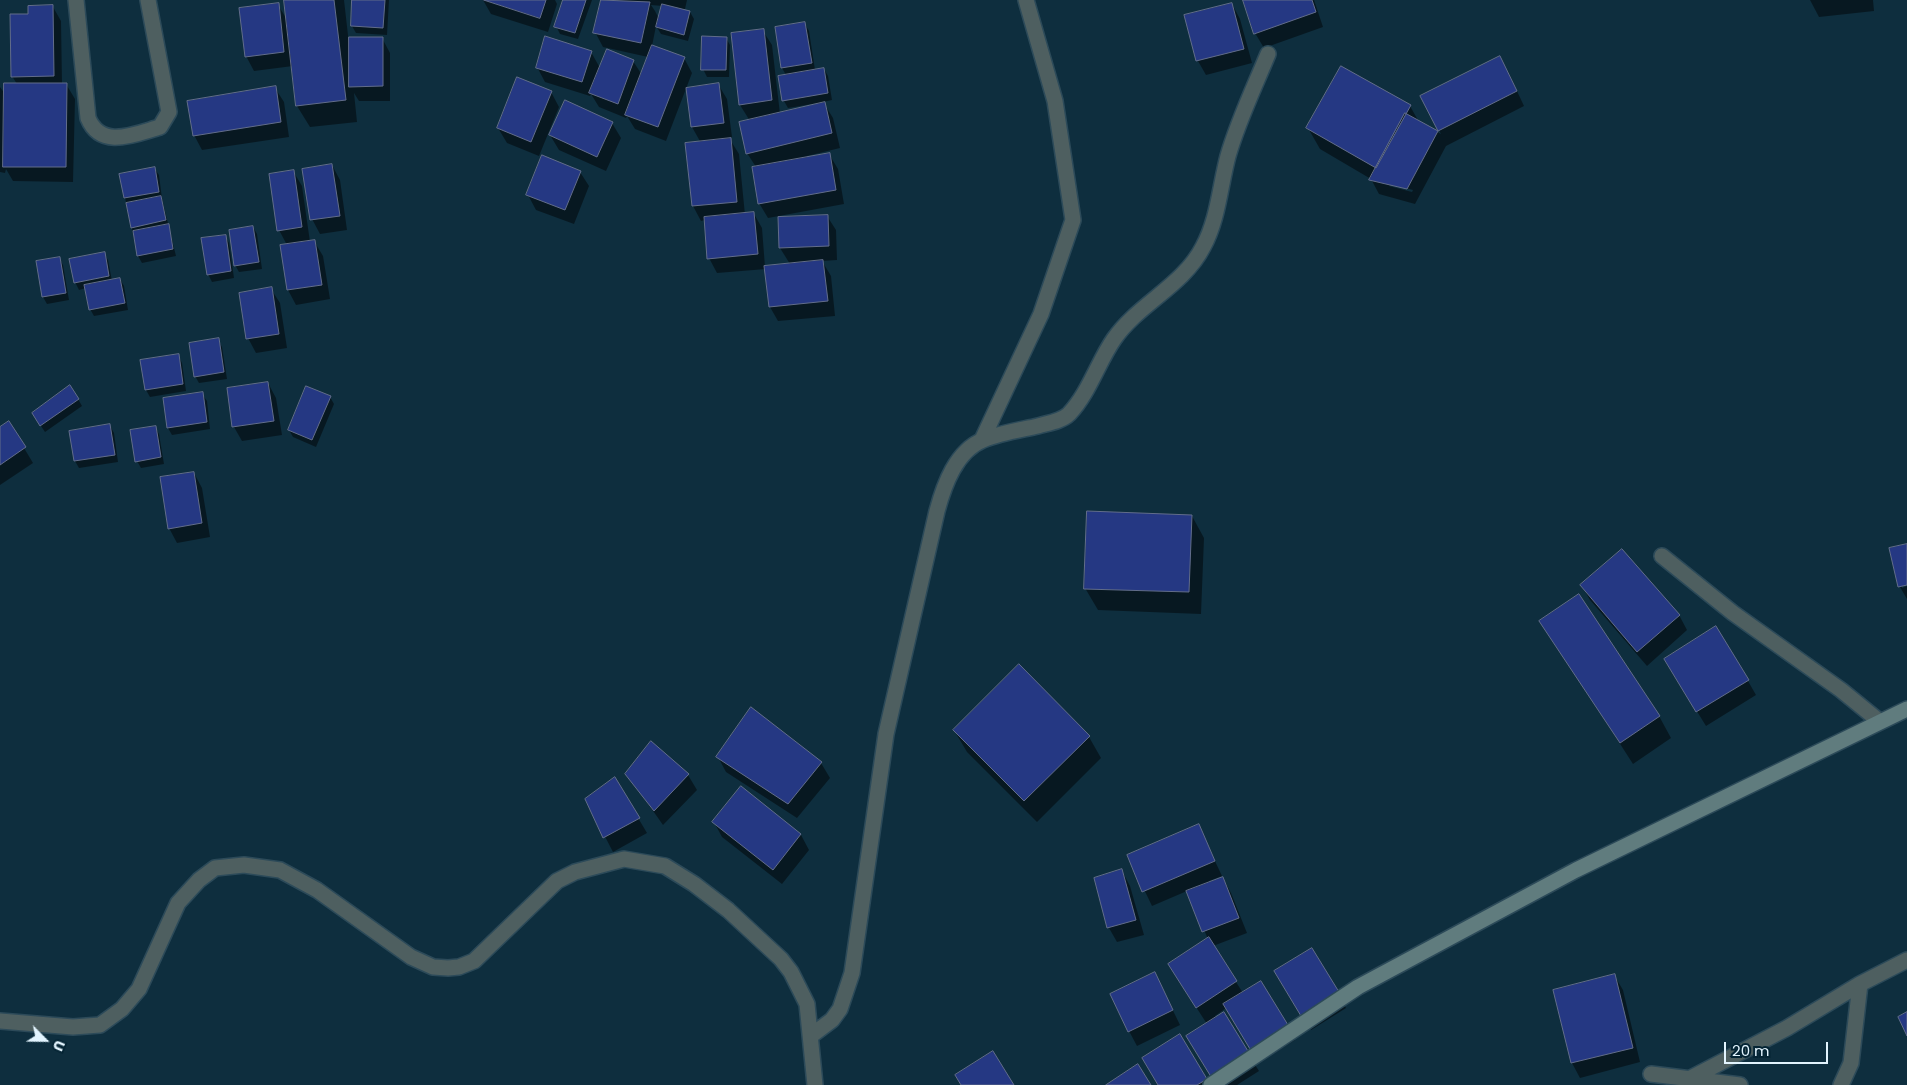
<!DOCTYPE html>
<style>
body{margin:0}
#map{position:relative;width:1907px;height:1085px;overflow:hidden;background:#0e2e3e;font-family:Poppins,sans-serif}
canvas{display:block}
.north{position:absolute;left:20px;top:1015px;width:50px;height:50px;-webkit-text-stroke:4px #042434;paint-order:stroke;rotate:113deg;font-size:14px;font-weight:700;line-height:20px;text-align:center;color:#e2f4fe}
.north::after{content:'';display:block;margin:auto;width:18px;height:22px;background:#e2f4fe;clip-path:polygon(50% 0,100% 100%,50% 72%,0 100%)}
.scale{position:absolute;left:1724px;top:1042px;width:104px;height:22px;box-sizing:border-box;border:2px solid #e2f4fe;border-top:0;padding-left:6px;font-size:15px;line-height:18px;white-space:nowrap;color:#e2f4fe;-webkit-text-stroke:4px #042434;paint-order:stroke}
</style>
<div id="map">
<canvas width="1907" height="1085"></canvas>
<div class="north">U</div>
<div class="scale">20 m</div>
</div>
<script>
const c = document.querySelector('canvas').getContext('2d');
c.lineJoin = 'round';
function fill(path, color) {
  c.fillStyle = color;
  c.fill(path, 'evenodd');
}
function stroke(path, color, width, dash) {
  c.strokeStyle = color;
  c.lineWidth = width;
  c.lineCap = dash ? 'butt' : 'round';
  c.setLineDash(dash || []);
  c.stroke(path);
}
fill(new Path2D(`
 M286,0H344L349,44L382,38L390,53V101H359L354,93L357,122L310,127L297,106L293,66L254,71L246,56L278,5L288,21Z
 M353,0H389L387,35L356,33L352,26Z
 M483,0H555L557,4L548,32L491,14Z
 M565,0H592L578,39L560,34L556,26Z
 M602,0H687L685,9L680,10L690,12L694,19L688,41L661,34L656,26L652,46L684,58L692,73L666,141L635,129L627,116L626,118L599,107L591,94L590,96L545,82L537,67L591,52L600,68L633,61L642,75L648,57L603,47L595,32ZM651,5L663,6L659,19L655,11Z
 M1244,0H1314L1323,27L1264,48L1255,33Z
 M1810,0H1873L1874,11L1819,17Z
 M1232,4L1240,19L1252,63L1206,75L1198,61L1186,16Z
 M53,7L61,21L62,84H66L75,99L73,182L13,181L6,169L5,173L0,172V87L5,94L17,84L12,76L29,15Z
 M805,24L809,31L815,70L824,69L828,76L832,100L823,102L833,118L840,148L807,156V158L829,154L838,169L844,204L768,218L759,203L756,167L747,153L750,121L740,105L763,31L772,45L780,114L818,105V103L788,108L784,101L786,75L782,68Z
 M726,38L730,45L729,77H707L703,69Z
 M1508,72L1524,106L1446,146L1415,204L1379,194L1371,179L1320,149L1308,128L1410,106L1419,122L1441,134L1421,97ZM1391,184L1413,190L1412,192L1389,186Z
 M718,84L727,99L732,137L729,138L739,154L745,215L754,214L762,228L765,267L790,264L780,248L779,219L827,216L836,230L837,260L822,261L831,276L835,316L778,321L770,307L766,269L717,273L709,258L705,220L701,221L693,206L687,144L701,143L692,127L687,89Z
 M275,88L284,102L289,137L202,150L194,135Z
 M551,92L559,107L539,156L507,143L498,128Z
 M612,123L621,138L606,171L559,150L550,135Z
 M332,165L340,180L347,230L320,234L312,219Z
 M154,168L159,175L162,199L176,256L142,263L138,256L120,175Z
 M293,171L302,186L310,242L314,241L323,256L330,299L296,305L288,290L281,246L287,245L279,230Z
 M580,172L589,186L574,224L536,210L528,195Z
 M253,227L257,234L262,269L239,272L235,265Z
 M225,236L229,243L234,278L212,282L208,274Z
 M104,253L108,260L112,281L120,279L124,286L128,310L94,316L90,309L86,288L79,290L75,282Z
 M59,258L63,265L69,300L47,304L43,297Z
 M271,289L280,303L287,348L256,353L248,338Z
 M218,340L222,347L227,379L199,383L195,376Z
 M178,355L182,363L186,391L150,397L146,390Z
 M268,383L276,398L282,435L242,441L234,427Z
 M202,394L207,401L210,429L172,435L168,428Z
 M330,397L334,404L316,447L293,437L289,430Z
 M78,399L82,406L45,432L37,420Z
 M9,423L33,463L0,485V429Z
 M110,426L114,433L118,462L79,468L75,461L70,432Z
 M155,427L159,434L164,464L141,468L137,461Z
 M194,473L202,488L210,537L177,543L169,528Z
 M1192,516L1204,538L1201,614L1098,610L1085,588Z
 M1907,545V584L1902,585V588L1907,586V599L1900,587L1890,549Z
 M1582,586L1679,615L1687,630L1647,666L1590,600Z
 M1541,621L1659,716L1671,738L1633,764Z
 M1674,674L1748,681L1756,695L1706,726Z
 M751,709L821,763L830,778L797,818L726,772L718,757Z
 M954,730L1089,737L1101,758L1037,822L967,752Z
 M651,742L688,775L697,790L663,825L627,774Z
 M615,779L647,833L613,852L586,800Z
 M741,788L801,835L809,850L782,884L722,837L714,822Z
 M1198,825L1222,876L1209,881L1210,883L1223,878L1231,893L1247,933L1213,946L1243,993L1287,1026L1295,1040L1259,1063L1226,1008L1215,1016L1250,1057L1259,1071L1237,1085H1217L1207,1024L1178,979L1208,939L1187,891L1152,906L1128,856Z
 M1122,871L1130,886L1144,935L1117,942L1109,928L1096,879Z
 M1614,975L1623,990L1640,1062L1580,1078L1572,1063L1554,990Z
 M1284,986L1338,993L1346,1008L1311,1030Z
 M1162,988L1180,1025L1137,1046L1129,1031Z
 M1180,1036L1209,1085H1159Z`), '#0007');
const building = new Path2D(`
 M284,0H334L346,100L296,106Z
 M352,0H385L383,28L351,26Z
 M484,0H546L540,18Z
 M563,0H586L575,33L554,27Z
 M601,0L650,2L641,43L593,33Z
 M1243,0H1312L1316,12L1254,34Z
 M279,3L284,52L245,57L239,8Z
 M1232,3L1244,49L1196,61L1184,15Z
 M662,4L690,11L684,35L656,27Z
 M53,5L54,76L11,77L10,14H28V6Z
 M805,22L812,63L781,68L775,27Z
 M764,29L772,100L739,105L731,33Z
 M545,36L592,51L582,82L536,68Z
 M702,36L727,37L726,70H701Z
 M349,37H383V86L349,87Z
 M652,45L685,57L658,127L625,115Z
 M607,49L634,60L618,104L589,93Z
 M1500,56L1517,91L1438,131L1420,96Z
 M1341,66L1411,105L1376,168L1306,128Z
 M824,68L828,93L782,101L778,76Z
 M517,77L552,91L531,142L497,128Z
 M4,83H67L66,167H3Z
 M719,83L724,123L691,127L686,88Z
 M276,86L281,122L193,136L187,101Z
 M565,100L613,122L597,157L549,135Z
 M825,102L832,133L746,154L739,122Z
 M1405,113L1438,131L1407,189L1369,180Z
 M731,138L737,202L692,206L685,143Z
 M830,153L836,190L758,204L752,167Z
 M542,155L581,171L565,210L526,195Z
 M332,164L340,216L310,220L302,169Z
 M155,167L159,192L124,198L119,174Z
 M294,170L302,227L277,231L269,174Z
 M161,196L166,220L131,228L126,203Z
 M754,212L758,254L707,259L704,217Z
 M828,215L829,246L779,248L778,217Z
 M169,224L173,249L137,256L133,231Z
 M253,226L259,262L234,266L229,230Z
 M226,235L231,271L207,275L201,238Z
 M315,240L322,285L287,290L280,245Z
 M105,252L109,276L74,283L69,259Z
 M60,257L66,293L42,297L36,261Z
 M823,260L828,301L769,307L764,266Z
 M120,278L125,303L89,310L84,285Z
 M272,287L279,334L246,339L239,293Z
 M219,338L224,372L194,377L189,343Z
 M179,354L183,384L145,390L140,360Z
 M268,382L274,421L232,427L227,388Z
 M70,385L79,399L40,426L32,413Z
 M306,386L331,396L312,440L288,430Z
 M203,392L207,422L167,428L163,398Z
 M9,421L26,447L0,465V427Z
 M110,424L115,455L74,461L69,431Z
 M156,426L161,457L135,462L130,430Z
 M194,472L202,523L168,529L160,477Z
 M1087,511L1192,515L1189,592L1084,589Z
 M1907,544V585L1898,587L1889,548Z
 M1622,549L1680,615L1637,652L1580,585Z
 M1579,594L1660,716L1620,743L1539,621Z
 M1716,626L1749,680L1696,712L1664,659Z
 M1019,664L1090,736L1024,801L953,730Z
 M751,707L822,762L788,804L716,757Z
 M651,741L689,774L654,811L625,774Z
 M615,777L640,818L603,838L585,799Z
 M741,786L801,834L773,870L712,822Z
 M1199,824L1215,861L1142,892L1127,855Z
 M1122,869L1136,920L1107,928L1094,878Z
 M1223,877L1239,918L1202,932L1186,891Z
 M1209,937L1237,981L1196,1008L1168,964Z
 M1312,948L1339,992L1301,1016L1274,971Z
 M1155,972L1173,1010L1128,1032L1110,994Z
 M1615,974L1633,1048L1571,1063L1553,990Z
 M1261,981L1288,1025L1250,1049L1223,1004Z
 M1224,1012L1251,1056L1213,1080L1186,1036Z
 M1907,1012V1036L1898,1017Z
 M1180,1034L1207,1079L1197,1085H1158L1142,1058Z
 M993,1051L1014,1085H961L955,1075Z
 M1138,1064L1151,1085H1106Z`);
fill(building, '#253883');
stroke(building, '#626d8a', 1);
const street = new Path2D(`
 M76,0L88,118C101,150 135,134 160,127L169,112L148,0
 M982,440L1041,314L1073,220L1055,101L1026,0
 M1662,556L1733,613L1841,690L1879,721
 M0,1021L73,1027L100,1025L122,1009L139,989L178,903L199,880L215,868L244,865L280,870L317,890L411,957L433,967L448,968L459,967L474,961L557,881L575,872L624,859L665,866L694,884L728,910L781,959L791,972L807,1004L815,1085
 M812,1035L832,1020L840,1009L852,973L886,734L937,511C944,485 956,451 983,440C1000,433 1020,430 1038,426C1048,423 1062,421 1069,414C1089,393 1098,362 1114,339C1138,304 1183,286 1203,247C1218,220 1220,186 1228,156C1238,121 1254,88 1268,54
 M1651,1074L1740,1085
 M1691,1078L1787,1028L1860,984L1907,960
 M1841,1085L1851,1063L1860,984`);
const secondary = new Path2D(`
 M1211,1085L1358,987L1576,870L1907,709`);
stroke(street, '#2c4a59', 18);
stroke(secondary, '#2c4a59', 18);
stroke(street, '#4e5f60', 15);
stroke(secondary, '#607c7e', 15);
</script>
